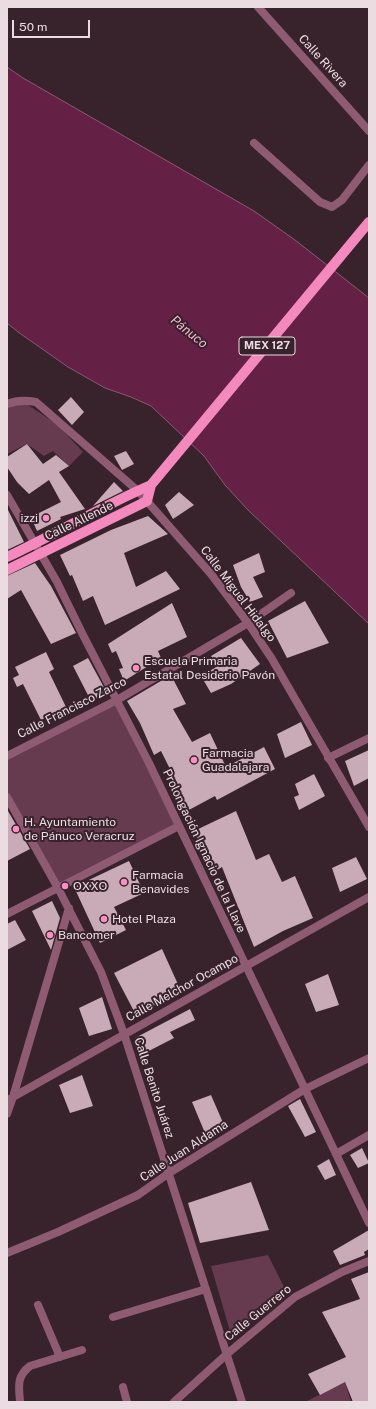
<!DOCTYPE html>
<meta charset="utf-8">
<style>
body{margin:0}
#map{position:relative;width:376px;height:1409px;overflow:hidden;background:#38222c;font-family:"Public Sans",sans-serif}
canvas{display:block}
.frame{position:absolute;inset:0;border:8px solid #ebdce2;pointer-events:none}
.scale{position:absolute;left:12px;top:20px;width:78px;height:18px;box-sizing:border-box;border:2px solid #ebdce2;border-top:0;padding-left:5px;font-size:12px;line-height:14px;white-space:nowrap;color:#ebdce2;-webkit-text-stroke:3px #38222c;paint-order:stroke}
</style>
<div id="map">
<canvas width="376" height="1409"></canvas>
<div class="frame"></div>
<div class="scale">50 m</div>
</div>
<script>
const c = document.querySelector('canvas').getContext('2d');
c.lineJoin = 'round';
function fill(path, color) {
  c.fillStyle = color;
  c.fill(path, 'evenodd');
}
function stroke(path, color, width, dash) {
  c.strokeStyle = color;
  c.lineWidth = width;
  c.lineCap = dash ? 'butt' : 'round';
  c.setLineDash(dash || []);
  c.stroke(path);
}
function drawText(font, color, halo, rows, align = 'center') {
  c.font = font + ' "Public Sans",sans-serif';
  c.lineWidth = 4;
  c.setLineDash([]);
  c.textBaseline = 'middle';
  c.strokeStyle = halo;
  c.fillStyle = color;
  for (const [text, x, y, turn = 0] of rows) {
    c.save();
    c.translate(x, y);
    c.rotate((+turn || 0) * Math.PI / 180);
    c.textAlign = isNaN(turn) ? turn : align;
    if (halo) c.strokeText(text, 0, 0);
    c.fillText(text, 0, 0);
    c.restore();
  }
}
fill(new Path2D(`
 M25,403L58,425L83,452L69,466L53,451L44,456L27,444L7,454V407Z
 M117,700L179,826L58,888L7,797V756Z
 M268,1255L286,1291L232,1338L211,1266Z
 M345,1382L351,1402H305Z`), '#663a4f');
const water = new Path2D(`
 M7,67L23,78L254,211L295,240L369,298V624L248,510L225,485L204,456L151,406L131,397L105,388L68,367L18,332L7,323Z`);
fill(water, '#652045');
stroke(water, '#8d5874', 1);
fill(new Path2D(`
 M71,397L84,412L72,425L58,410Z
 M27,444L43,464L56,455L69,466L59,472L85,509L60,517L61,519L37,531L31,517L61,502L49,480L29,494L17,482L7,467V457Z
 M126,451L134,464L122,470L114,456Z
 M114,482L123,491L93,506Z
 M179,492L194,505L173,519L165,505Z
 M7,508L24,542L7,550Z
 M148,516L168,534L124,553L136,587L166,571L180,589L105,625L93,596L83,601L72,575L70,576L60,555L111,530Z
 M259,553L265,572L253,577L263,597L250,602L241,587L233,565Z
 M35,563L51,586L76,633L51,644L21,590L7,599V576Z
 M305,601L329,643L287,658L268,621Z
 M172,603L187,637L158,651L161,658L124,681L119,669L123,668L116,651L112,653L108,644Z
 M241,638L260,664L231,684L211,693L201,676L218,666L211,656Z
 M46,652L54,669L49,672L66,707L41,720L23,684L17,687L13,678L19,675L15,667Z
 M88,658L107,693L91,701L73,666Z
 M171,675L186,704L173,709L192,742L210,733L226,767L264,747L275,769L217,800L215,796L187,811L179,787L161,751L154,755L140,723L127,701Z
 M301,722L312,745L285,758L277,734Z
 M369,750V778L354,786L345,761Z
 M314,774L325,796L299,810L294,797L299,795L295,784Z
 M7,811H8L30,849L7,861Z
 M236,811L256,860L269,854L282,882L295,876L313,918L283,931L254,947L222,867L214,872L194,831Z
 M356,857L367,879L340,892L332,868Z
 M129,861L144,893L114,907L126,930L100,943L74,887Z
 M52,901L60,918L51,950L32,911Z
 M15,920L26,940L7,950V924Z
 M162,949L181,991L136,1015L114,973Z
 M328,974L339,1005L316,1012L305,984Z
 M102,997L112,1029L89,1036L79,1008Z
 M190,1009L195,1020L170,1032L174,1038L143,1054L135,1038Z
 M82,1075L93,1106L70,1113L59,1085Z
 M211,1095L224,1125L205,1133L192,1102Z
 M300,1099L316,1132L305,1137L288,1106Z
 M362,1148L369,1163L358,1168L350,1155Z
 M329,1159L336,1175L325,1180L317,1166Z
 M251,1182L269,1230L200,1243L188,1203Z
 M369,1230V1249L364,1252L365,1255L340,1265L333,1251Z
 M369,1272V1402H353L345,1382L320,1395L308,1374L346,1357L322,1312L360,1299L351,1279Z`), '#c8abb7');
stroke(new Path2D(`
 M7,797L58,888`), '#8f5b73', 8);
stroke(new Path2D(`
 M258,7L369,131
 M254,143L320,202L332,207L342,200L369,165
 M7,404C17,400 25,400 36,402L138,491
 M7,495L57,582L83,635L149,763L369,1223
 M7,756L117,700L248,623L291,593
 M328,758L369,738
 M58,888L101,972L124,1034L242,1402
 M7,914L179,826
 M7,1101L13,1097L69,908
 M336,1154L369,1135
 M7,1253L58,1232L138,1195L169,1173L305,1089L369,1058
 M38,1305L60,1357
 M113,1317L206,1289
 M123,1387L127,1402
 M20,1402C19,1386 16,1377 30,1366L82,1350
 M174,1402L227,1354L295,1297L342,1272L369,1261`), '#8f5b73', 8);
stroke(new Path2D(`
 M138,491L211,574L248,623L272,659L369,827
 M7,1114L13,1097L369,897`), '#8f5b73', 8);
stroke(new Path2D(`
 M7,557C56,534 102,506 151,485
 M7,570L147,501L151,485L369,222`), '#f489bd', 10);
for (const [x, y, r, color] of [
 [46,518,4,"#fb8fc3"],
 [136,668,4,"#fb8fc3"],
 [194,760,4,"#fb8fc3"],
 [16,829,4,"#fb8fc3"],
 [124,882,4,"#fb8fc3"],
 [65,886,4,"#fb8fc3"],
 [104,919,4,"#fb8fc3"],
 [50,935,4,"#fb8fc3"]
]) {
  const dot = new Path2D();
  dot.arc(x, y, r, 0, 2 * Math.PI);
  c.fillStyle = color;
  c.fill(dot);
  stroke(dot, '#38222c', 1.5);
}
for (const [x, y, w] of [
 [267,346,56]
]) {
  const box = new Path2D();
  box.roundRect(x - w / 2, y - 9, w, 18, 3);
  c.fillStyle = '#38222c';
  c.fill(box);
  stroke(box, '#ebdce2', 1);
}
drawText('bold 11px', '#ebdce2', null, [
 ["MEX 127",267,346]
]);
drawText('12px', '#ebdce2', '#38222c', [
 ["Calle Rivera",323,61,48],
 ["Calle Allende",79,521,-26],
 ["Calle Miguel Hidalgo",238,594,53],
 ["Calle Francisco Zarco",72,708,-27],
 ["Prolongación Ignacio de la Llave",204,851,65],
 ["Calle Melchor Ocampo",182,988,-29],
 ["Calle Benito Juárez",154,1088,72],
 ["Calle Juan Aldama",184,1151,-33],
 ["Calle Guerrero",258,1313,-39]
]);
drawText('12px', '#ebdce2', '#38222c', [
 ["izzi",38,518,"right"],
 ["Escuela Primaria",144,661],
 ["Estatal Desiderio Pavón",144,675],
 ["Farmacia",202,753],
 ["Guadalajara",202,767],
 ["H. Ayuntamiento",24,822],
 ["de Pánuco Veracruz",24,836],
 ["Farmacia",132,875],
 ["Benavides",132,889],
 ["OXXO",73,886],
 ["Hotel Plaza",112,919],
 ["Bancomer",58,935]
], 'left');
drawText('italic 13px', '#f5b5d2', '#38222c', [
 ["Pánuco",189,332,39]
]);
</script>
